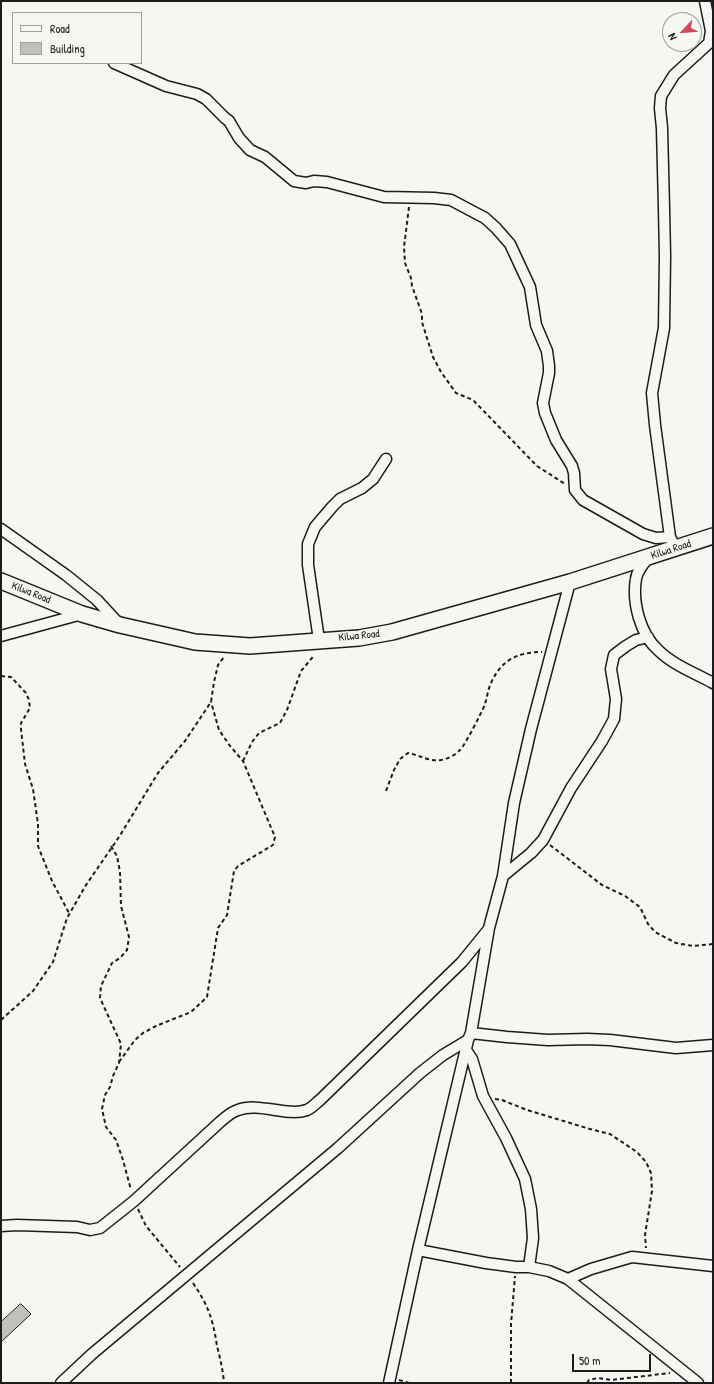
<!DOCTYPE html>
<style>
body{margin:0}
#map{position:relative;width:714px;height:1384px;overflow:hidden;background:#f6f6f2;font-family:"Patrick Hand",sans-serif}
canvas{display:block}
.frame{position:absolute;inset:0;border:2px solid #1c1c1c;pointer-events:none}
.legend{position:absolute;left:12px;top:12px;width:130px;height:52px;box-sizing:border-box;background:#f6f6f2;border:1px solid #9f9f9c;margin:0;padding:5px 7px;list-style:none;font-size:12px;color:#1c1c1c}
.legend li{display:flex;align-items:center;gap:8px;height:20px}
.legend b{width:20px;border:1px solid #9f9f9c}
.north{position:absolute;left:662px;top:12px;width:40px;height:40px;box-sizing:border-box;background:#f6f6f2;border:1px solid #9f9f9c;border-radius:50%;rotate:244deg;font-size:11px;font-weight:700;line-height:16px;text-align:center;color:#1c1c1c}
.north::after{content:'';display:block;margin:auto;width:14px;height:18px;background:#d1495b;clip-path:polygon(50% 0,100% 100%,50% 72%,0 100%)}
.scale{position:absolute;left:572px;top:1354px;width:79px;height:18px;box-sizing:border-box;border:2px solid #1c1c1c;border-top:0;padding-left:5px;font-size:12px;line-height:14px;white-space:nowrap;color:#1c1c1c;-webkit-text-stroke:3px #f6f6f2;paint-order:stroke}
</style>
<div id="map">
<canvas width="714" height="1384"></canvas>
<div class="frame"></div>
<ul class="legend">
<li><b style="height:5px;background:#f6f6f2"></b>Road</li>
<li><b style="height:11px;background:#c0c0bd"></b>Building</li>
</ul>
<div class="north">N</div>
<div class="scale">50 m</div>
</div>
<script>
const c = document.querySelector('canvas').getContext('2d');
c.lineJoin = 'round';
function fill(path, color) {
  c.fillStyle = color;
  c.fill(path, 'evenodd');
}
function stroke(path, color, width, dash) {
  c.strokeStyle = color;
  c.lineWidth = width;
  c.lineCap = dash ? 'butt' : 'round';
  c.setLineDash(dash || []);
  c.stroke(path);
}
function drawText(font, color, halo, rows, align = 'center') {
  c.font = font + ' "Patrick Hand",sans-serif';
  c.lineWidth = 3;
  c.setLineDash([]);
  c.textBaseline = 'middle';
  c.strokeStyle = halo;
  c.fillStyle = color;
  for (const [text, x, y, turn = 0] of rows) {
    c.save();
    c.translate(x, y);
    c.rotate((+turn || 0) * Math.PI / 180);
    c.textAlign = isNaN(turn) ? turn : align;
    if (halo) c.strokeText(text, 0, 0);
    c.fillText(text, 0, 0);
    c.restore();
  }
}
const building = new Path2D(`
 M21,1304L31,1314L1,1342V1322Z`);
fill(building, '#c0c0bd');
stroke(building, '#1c1c1c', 1);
const minor = new Path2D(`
 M114,63L166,86L197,94L206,99L225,118L229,121L239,138L250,150L265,157L294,181L306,183L314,181L327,182L384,197L434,198L451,200L485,218L496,228L510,244L530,287L536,325L547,351L549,366V373L543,403L545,413L556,440L572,466L574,473L575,490L583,500L643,534L656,538L670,537
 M1,529L66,575L97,600L119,624
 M672,541L670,537L655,425L652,393L664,328L665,256L664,208L662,128L660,108L661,96L674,75L709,43L711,31L705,1
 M648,558C643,564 637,571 636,579C632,602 640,634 658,650C673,665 695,673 713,683
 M1,636L82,614
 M319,640L308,565V544L315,527L332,507L340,499L362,488L373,479L386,459
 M503,876L531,853L543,840L571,788L602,741L614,719L616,699L611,669L614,655L626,646L636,640L648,637
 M471,1033L507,1037L548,1040L587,1039L610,1040L676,1048L713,1045
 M466,1050L472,1059L483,1096L506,1138L525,1179L531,1209L533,1238L529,1267
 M1,1226L17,1225L77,1227L90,1230L100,1228L134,1201L220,1122C226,1117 231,1112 238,1110C259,1102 287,1117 307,1110C312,1108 316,1103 320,1100L462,962L488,930
 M418,1250L486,1263L516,1267H529L549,1271L568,1279L698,1383
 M568,1279L591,1269L632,1257L713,1266
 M61,1383L92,1354L338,1148L420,1073L443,1055L468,1040
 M389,1383L418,1250L468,1040L471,1033L489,928L503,876L514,803L531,729L570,582`);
const highway = new Path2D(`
 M1,581L82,614L120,625L195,642L250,646L359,638L392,632L570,582L713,536`);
stroke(minor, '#1c1c1c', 13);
stroke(highway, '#1c1c1c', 18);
stroke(new Path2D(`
 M409,207L404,247L405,263L411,278L412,286L422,314V322L426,335L433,357L441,372L456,393L473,400L537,466L565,484
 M1,676L11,677L26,693L29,700L30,708L21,723V729L25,764L33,789L38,824V846L52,881L69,913
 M243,761L252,742L259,733L280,723L287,710L301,671L312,658L313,654
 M386,791L394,770L400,759L408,753C420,755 429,762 441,760C448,759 455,755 460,750C465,745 482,712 485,704C487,697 488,690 491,683C501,660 518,652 542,652
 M550,845L602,885L625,896L640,907L648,924L655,932L676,943L693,946L713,944
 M111,846L117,856L120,872L121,906L129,937L127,950L120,958L112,963L101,986L100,998L121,1044L119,1063L113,1076L110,1087L105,1095L102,1109L106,1127L116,1140L123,1160L131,1190
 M1,1020L33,991L53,962L67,918L86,885L119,837L158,773L185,741L211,702L214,682L218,665L224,657
 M119,1062L135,1040L143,1033L156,1026L191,1012L207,997L218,928L227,915L234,871L238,866L273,845L275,837L243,761L230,746L219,730L211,702
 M495,1099L502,1100L527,1110L590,1129L610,1134L637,1152L646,1162L651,1173L652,1191L645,1235L646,1248
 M138,1209L146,1226L180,1267
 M193,1283C208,1305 213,1319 217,1346C220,1358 223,1370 224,1383
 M399,1380L409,1383
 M511,1383V1324L515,1276
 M587,1383L589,1380L598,1378L611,1380L670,1373`), '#1c1c1c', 2, [4, 3]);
stroke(minor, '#f6f6f2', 10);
stroke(highway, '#f6f6f2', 15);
drawText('11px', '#1c1c1c', '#f6f6f2', [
 ["Kilwa Road",671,550,-18],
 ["Kilwa Road",31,593,22],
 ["Kilwa Road",359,636,-6]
]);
</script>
